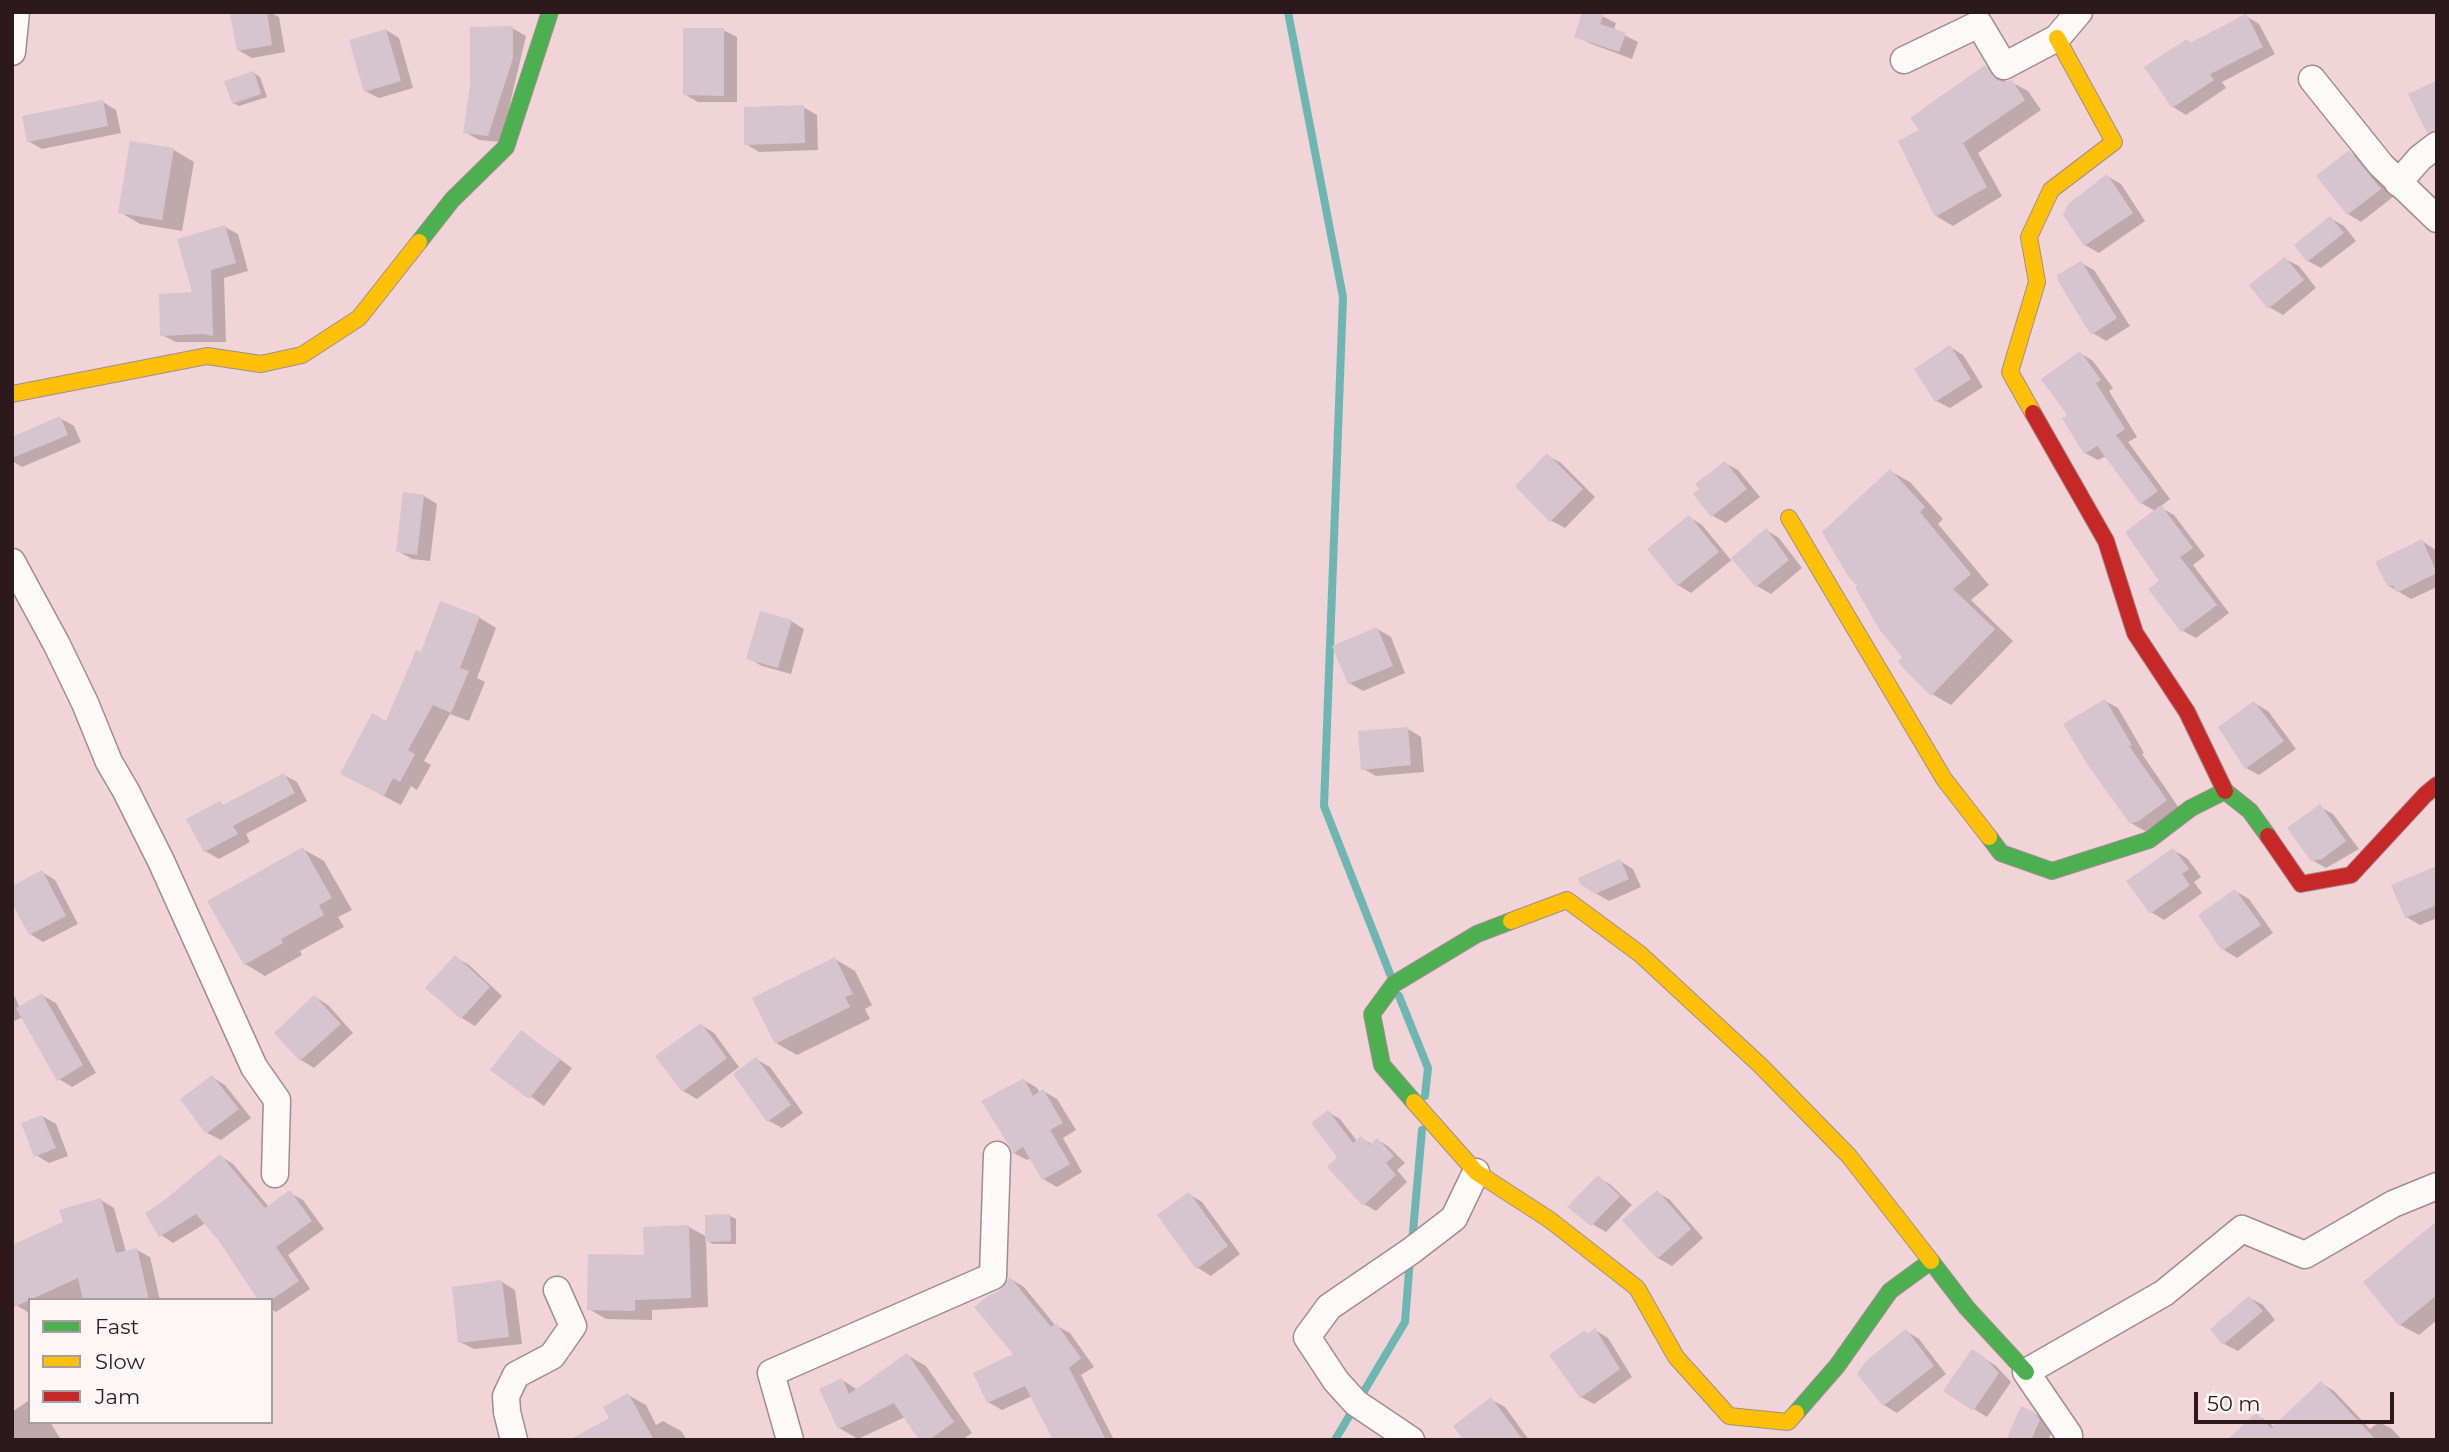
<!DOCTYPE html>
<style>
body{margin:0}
#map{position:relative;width:2449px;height:1452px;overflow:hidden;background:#f0d4d7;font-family:Montserrat,sans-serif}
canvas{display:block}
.frame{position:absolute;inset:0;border:14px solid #2d191c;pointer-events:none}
.legend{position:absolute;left:28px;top:1298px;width:245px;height:126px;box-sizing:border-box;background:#fcf6f7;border:2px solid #a99e9f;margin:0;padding:9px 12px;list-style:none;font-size:21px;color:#2d191c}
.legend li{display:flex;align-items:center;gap:14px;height:35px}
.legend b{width:35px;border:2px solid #a99e9f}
.scale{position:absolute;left:2194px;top:1392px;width:200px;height:32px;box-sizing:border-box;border:4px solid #2d191c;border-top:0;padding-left:9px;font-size:21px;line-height:24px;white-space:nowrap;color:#2d191c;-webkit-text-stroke:5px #fcf6f7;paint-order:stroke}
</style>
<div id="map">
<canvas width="2449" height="1452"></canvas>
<div class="frame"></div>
<ul class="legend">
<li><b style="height:9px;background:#4caf50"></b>Fast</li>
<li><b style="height:9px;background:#ffc107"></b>Slow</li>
<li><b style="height:9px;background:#c62828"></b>Jam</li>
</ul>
<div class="scale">50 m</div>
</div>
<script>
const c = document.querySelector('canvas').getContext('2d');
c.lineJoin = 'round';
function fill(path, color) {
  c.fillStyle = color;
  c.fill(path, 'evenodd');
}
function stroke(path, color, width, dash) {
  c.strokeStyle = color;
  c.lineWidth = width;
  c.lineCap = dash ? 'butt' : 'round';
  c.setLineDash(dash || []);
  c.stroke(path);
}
fill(new Path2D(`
 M251,12H270L279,17L285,52L252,58L238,50Z
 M1594,12L1616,23L1614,30L1638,42L1632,59L1589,43L1576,36Z
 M2246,16L2259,24L2275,54L2222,82L2226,88L2186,115L2173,107L2187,41L2192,44Z
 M512,28L526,36L501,142L479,140L465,132Z
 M386,30L399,38L413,88L379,98L365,91Z
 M723,30L737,37V102H698L684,94Z
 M1985,67L2002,76L2007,83L2011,82L2028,91L2041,110L1978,153L2002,196L1953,226L1936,216L1922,131Z
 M254,73L260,77L267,97L239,106L233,103Z
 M103,102L116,110L121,133L42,149L28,141Z
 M803,107L817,115L818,150L759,152L746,144Z
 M131,143L174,150L194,162L182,231L140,224L120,212Z
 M2349,152L2363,160L2393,197L2361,222L2348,214Z
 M2107,176L2121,184L2145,221L2099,253L2085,245Z
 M2330,218L2344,226L2356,241L2321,268L2308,261Z
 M225,227L238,234L248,271L224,278L226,342H176L162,335L194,294Z
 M2285,259L2299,266L2316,288L2283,315L2269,307Z
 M2081,263L2094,270L2130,326L2106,341L2093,333Z
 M1950,347L1963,355L1983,387L1950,408L1936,401Z
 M2080,353L2093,361L2113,388L2109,391L2137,437L2128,442L2170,499L2160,507L2174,515L2205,556L2193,565L2229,613L2196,638L2183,631L2161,581L2155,511L2141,503L2106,456L2098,460L2085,453L2070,415Z
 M60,418L74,426L81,442L22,467L12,461V438Z
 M1547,455L1561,463L1595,497L1565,528L1552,521L1517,486Z
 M1725,463L1738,470L1760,497L1726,523L1713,516Z
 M1890,471L1910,482L1943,519L1938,524L1989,585L1971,600L2013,641L1951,705L1932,694L1905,657Z
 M405,494L424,496L437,504L430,561L412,559L398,551Z
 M1689,517L1702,525L1731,560L1766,530L1779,538L1802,568L1771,594L1757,586L1734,558L1691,593L1678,585Z
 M2422,541L2437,551V587L2411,599L2389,586Z
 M441,603L480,618L496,628L477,678L485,682L469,721L450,714L424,761L431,765L417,790L411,786L401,805L359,783L422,654Z
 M791,621L804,629L791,674L762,666L748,658Z
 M1377,629L1391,637L1405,673L1363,691L1349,683Z
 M2105,701L2118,708L2144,753L2142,754L2179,808L2145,831L2131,823Z
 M2254,703L2268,711L2296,749L2259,775L2246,768Z
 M1408,729L1421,737L1424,772L1376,776L1362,768Z
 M284,775L297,782L307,801L246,834L250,842L219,859L205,851L220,803L225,806Z
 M2320,807L2333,814L2359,849L2326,868L2312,860Z
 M303,849L324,861L352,910L338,917L344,927L300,951L302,955L265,976L245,964Z
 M2173,850L2187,858L2201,877L2194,882L2202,893L2164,920L2151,912Z
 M1620,861L1633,869L1641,887L1609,901L1595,893Z
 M2437,869V918L2420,925L2406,917Z
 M42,872L55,880L78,924L43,942L30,934Z
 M2235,891L2249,899L2273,933L2237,958L2224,950L2200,916Z
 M455,957L469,965L502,996L475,1026L462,1018Z
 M835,959L855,971L872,1005L865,1009L870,1019L797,1055L776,1043Z
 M12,991L20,1008L42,995L56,1003L96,1073L72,1087L59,1079L23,1017L12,1022Z
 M315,997L328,1005L353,1033L314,1068L301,1060Z
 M701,1025L714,1033L739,1067L697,1099L683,1091Z
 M522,1032L572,1068L544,1106L493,1069Z
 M756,1059L770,1067L803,1113L782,1128L769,1121Z
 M212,1077L225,1085L251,1118L221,1140L207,1133Z
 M1024,1080L1037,1088L1040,1093L1043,1091L1057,1099L1076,1130L1063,1138L1082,1172L1057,1187L1043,1179L1031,1158L1027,1160L1014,1153Z
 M1328,1112L1340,1119L1357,1141L1361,1138L1373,1145L1378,1140L1389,1147L1405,1163L1397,1170L1407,1182L1376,1211L1364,1204L1340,1158Z
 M42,1116L56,1124L68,1156L49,1163L36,1155Z
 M220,1156L233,1164L269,1207L290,1193L303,1200L324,1229L288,1255L310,1289L276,1312L271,1309V1300L206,1223L173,1243L161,1235L163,1204Z
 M1598,1177L1611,1185L1632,1205L1606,1232L1592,1224Z
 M1657,1192L1670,1200L1703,1238L1672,1266L1658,1258L1625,1220Z
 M1189,1194L1202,1202L1240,1254L1211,1276L1198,1268Z
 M101,1200L114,1208L126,1252L137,1250L150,1257L160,1300H30L29,1313L16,1305L65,1223Z
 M730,1216L736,1219V1244H713L706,1240L708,1307L652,1310V1320L606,1319L589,1309L646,1256L689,1227L707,1237Z
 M2437,1226V1320L2419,1335L2400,1325Z
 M1011,1279L1024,1287L1055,1325L1070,1333L1094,1367L1081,1375L1114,1440H1055L1032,1396L1002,1410L988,1402L1016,1355L1001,1291Z
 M502,1282L515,1290L522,1344L474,1349L460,1342Z
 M2250,1298L2263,1305L2275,1320L2238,1351L2224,1344Z
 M1595,1330L1608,1338L1632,1377L1594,1404L1581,1397L1585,1332L1589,1334Z
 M1906,1331L1919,1339L1946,1374L1897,1413L1884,1405Z
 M1973,1351L1996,1366L2011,1382L1987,1417L1974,1409Z
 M907,1355L926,1366L972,1433L962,1440H921L905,1417L858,1439L839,1428L842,1380L858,1390Z
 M2321,1383L2334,1391L2370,1429L2379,1422L2392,1429L2402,1440H2297Z
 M628,1395L646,1405L656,1425L663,1421L681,1431L687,1440H601L611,1418Z
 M1492,1400L1505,1407L1529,1440H1465Z
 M28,1401L30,1402V1422H50L61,1440H12V1412Z
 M2033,1413L2047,1421L2053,1429L2048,1440H2008Z
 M2256,1415L2270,1423L2286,1440H2230Z`), '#0003');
stroke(new Path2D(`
 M1288,12L1343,297L1324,806L1390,974
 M1399,996L1428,1068L1425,1096
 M1412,1243L1422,1130
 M1335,1440L1405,1322L1410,1259`), '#6eb6b2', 8);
fill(new Path2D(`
 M241,12H267L272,45L237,51L230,14Z
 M1582,12H1604L1600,24L1626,33L1619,52L1574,37Z
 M2246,14L2263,47L2210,74L2214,80L2172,108L2144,67L2187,39L2190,43Z
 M513,26V58L488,136L463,133L470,86V27Z
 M683,28H724V96L683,95Z
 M386,29L401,81L364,92L349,40Z
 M1985,65L1997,80L2004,82L2012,80L2025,100L1963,143L1987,187L1935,217L1898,141L1919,130L1910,118Z
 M254,71L261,94L232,104L224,81Z
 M2437,80V130L2427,133L2408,94Z
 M103,100L108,126L27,142L22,116Z
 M804,105L805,143L744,145V107Z
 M130,141L174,148L162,220L118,213Z
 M2349,150L2381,189L2347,215L2316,176Z
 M2107,174L2133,213L2084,246L2063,215L2068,204Z
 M2330,216L2344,233L2307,262L2294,245Z
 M225,225L236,263L211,270L213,336L203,334L160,336L159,294L192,292L177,239Z
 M2285,257L2304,280L2268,309L2249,285Z
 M2081,261L2117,318L2091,335L2058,281L2057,275Z
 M1950,345L1971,379L1935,402L1914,369Z
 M2080,351L2101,380L2096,383L2125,429L2116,435L2158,491L2140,504L2097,446L2084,454L2062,418L2067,415L2041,379Z
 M60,416L68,435L12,458V437Z
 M1547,453L1583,489L1550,522L1515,486Z
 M1725,461L1747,489L1711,517L1693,494L1699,489L1695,484Z
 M1890,469L1925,507L1920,512L1971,574L1953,589L1995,629L1931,696L1902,667L1898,661L1902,657L1879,629L1855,587L1857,586L1848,576L1822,532Z
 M403,492L424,495L417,555L396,552Z
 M2161,505L2193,548L2180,557L2217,605L2181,632L2148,589L2159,581L2125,532Z
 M1689,515L1719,552L1677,586L1647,549Z
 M1766,528L1789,560L1756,587L1731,558Z
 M2422,539L2437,573L2396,593L2393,585L2388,587L2375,562Z
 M440,601L480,616L460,668L469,671L451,713L433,705L408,750L415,754L400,782L393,778L384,796L340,774L372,713L386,721L416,650L421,652Z
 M760,611L792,620L778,668L746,659Z
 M1377,627L1393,666L1348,684L1332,646Z
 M2105,699L2132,745L2129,746L2167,800L2139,821L2130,824L2087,764L2063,724Z
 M2254,701L2284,741L2245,769L2218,727Z
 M1408,727L1411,765L1361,770L1358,731Z
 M284,773L295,793L233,826L238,834L204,852L186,819L220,801L223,805Z
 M2320,804L2346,841L2322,859L2311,861L2287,828Z
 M303,847L332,898L319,905L324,915L281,939L283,943L244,965L207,901Z
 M2173,848L2189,869L2182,874L2190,885L2150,914L2126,881Z
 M1620,859L1629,879L1595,894L1580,884L1578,878Z
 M2437,866V905L2405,918L2391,885Z
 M42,870L66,916L29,935L12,903V886Z
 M2235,889L2261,925L2222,951L2198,915Z
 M455,955L490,987L461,1019L425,988Z
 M835,957L853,994L845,997L850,1007L775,1044L752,998Z
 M42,993L83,1065L57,1081L16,1008Z
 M314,995L341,1024L300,1061L274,1033Z
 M701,1023L727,1058L682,1092L655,1056Z
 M521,1030L560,1060L529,1099L490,1070Z
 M756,1057L791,1105L767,1122L733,1074Z
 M212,1075L239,1109L206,1134L180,1099Z
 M1024,1078L1033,1096L1043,1089L1063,1123L1050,1130L1070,1164L1042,1180L1023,1147L1012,1154L1010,1147L981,1101Z
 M1328,1110L1353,1143L1361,1136L1370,1145L1377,1138L1394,1156L1386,1163L1396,1175L1363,1206L1327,1167L1337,1157L1311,1123Z
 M42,1115L56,1148L34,1157L21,1123Z
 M220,1154L265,1208L290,1190L312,1221L276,1247L299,1281L271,1300H258L219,1241L196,1214L159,1237L145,1213L162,1202Z
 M1598,1175L1620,1196L1591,1226L1567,1207Z
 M1657,1190L1691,1229L1657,1259L1622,1220Z
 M1189,1192L1228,1246L1196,1269L1157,1215Z
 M101,1198L116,1253L137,1248L149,1300H83L78,1278L12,1308V1245L63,1222L59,1210Z
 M730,1214L731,1241L705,1242V1215Z
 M2437,1221V1295L2399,1326L2363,1282Z
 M689,1225L691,1298L635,1300V1311L587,1310L588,1254L644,1255L643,1227Z
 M1010,1277L1051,1327L1056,1323L1081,1358L1069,1368L1106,1440H1053L1025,1386L987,1403L973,1373L1013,1354L974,1307L988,1296L1000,1290Z
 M502,1280L509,1337L458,1343L452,1287Z
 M2249,1296L2263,1311L2223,1345L2210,1329Z
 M1595,1328L1620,1369L1580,1398L1549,1355L1585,1330L1587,1334Z
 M1906,1329L1934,1366L1883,1406L1857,1374L1867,1360Z
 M1972,1349L1983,1356L1999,1373L1973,1411L1943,1391Z
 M907,1353L954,1422L929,1440H919L894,1403L838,1429L819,1389L842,1378L849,1394Z
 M2321,1381L2376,1440H2227L2256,1413L2271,1428Z
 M628,1393L654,1440H569L609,1418L603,1407Z
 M1491,1397L1523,1440H1463L1453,1426Z
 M2021,1406L2034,1412L2040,1420L2031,1440H2006Z`), '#d6c5ce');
const street = new Path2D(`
 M12,52L16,12
 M1904,60L1979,24L2004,66L2057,38L2079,12
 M2312,79L2381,165L2437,219
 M2398,183L2420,158L2437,145
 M12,562L57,645L85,703L109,762L126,791L161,861L254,1067L277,1100L275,1174
 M514,1440L507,1412L506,1396L516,1375L552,1356L573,1326L557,1290
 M790,1440L771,1373L993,1276L997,1155
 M1411,1440L1356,1403L1336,1381L1307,1337L1329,1307L1411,1251L1454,1218L1476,1172
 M2069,1440V1435L2026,1372L2164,1293L2242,1229L2305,1255L2393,1204L2437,1186`);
const fast = new Path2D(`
 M419,242L452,200L506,147L550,12
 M1989,837L2001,853L2052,871L2149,840L2191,808L2225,791L2250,811L2268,836
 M1414,1102L1382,1065L1372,1014L1394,984L1477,934L1511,921
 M1796,1413L1837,1366L1890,1291L1931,1261L1967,1308L2026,1372`);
const slow = new Path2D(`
 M12,394L207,356L261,364L302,355L359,318L419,242
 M2033,413L2010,372L2037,282L2029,237L2051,190L2114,142L2057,38
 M1789,518L1944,779L1989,837
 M1511,921L1567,900L1640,954L1761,1066L1849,1156L1931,1261
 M1414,1102L1476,1172L1550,1220L1637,1288L1676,1357L1729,1416L1788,1422L1796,1413`);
const jam = new Path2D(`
 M2033,413L2106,541L2135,633L2187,712L2225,791
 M2268,836L2301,884L2351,875L2425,795L2437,785`);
stroke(street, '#a18c8f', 29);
stroke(fast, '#a18c8f', 18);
stroke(slow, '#a18c8f', 18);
stroke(jam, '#a18c8f', 18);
stroke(street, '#fdf9f9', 26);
stroke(fast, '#4caf50', 16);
stroke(slow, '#ffc107', 16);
stroke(jam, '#c62828', 16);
</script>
